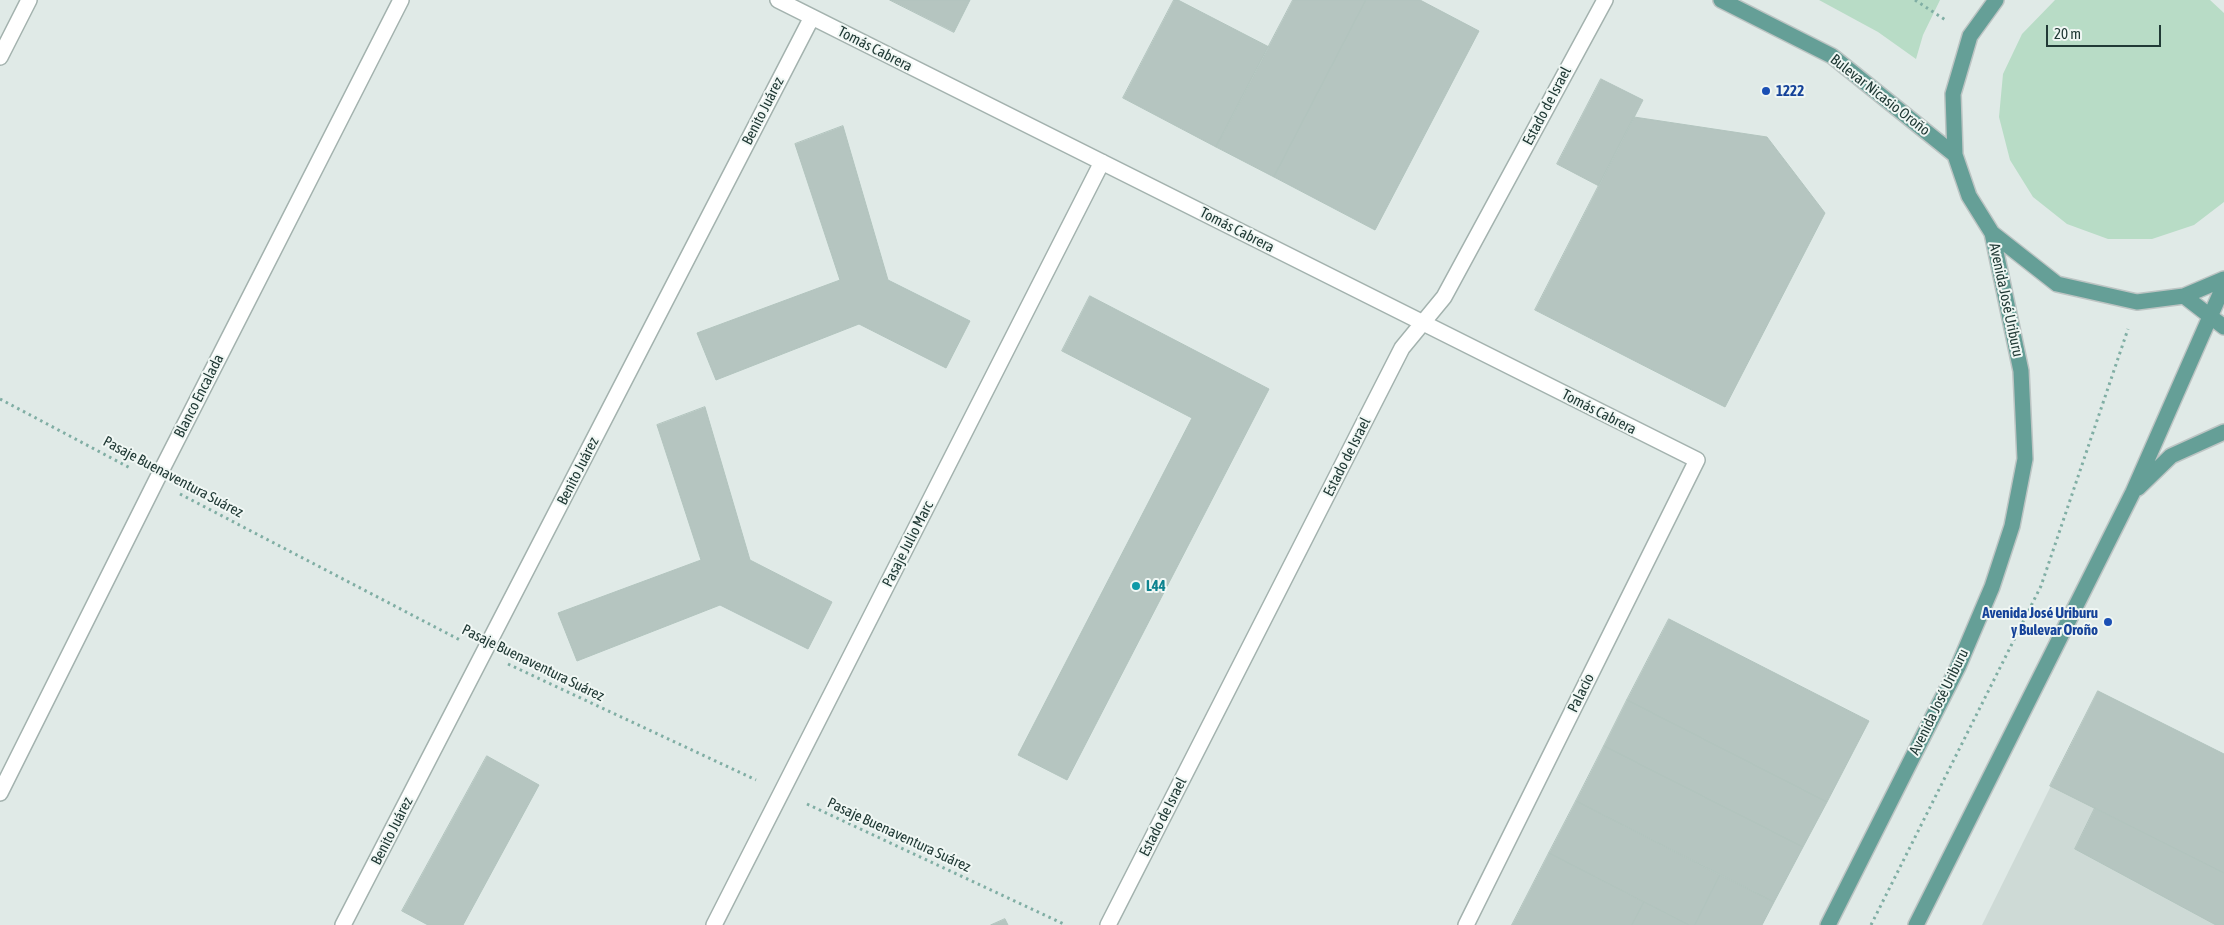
<!DOCTYPE html>
<meta charset="utf-8">
<style>
body{margin:0}
#map{position:relative;width:2224px;height:925px;overflow:hidden;background:#e0eae7;font-family:"Asap Condensed",sans-serif}
canvas{display:block}
.scale{position:absolute;left:2046px;top:25px;width:115px;height:22px;box-sizing:border-box;border:2px solid #213a36;border-top:0;padding-left:6px;font-size:15px;line-height:18px;white-space:nowrap;color:#213a36;-webkit-text-stroke:4px #f0f7f4;paint-order:stroke}
</style>
<div id="map">
<canvas width="2224" height="925"></canvas>
<div class="scale">20 m</div>
</div>
<script>
const c = document.querySelector('canvas').getContext('2d');
c.lineJoin = 'round';
function fill(path, color) {
  c.fillStyle = color;
  c.fill(path, 'evenodd');
}
function stroke(path, color, width, dash) {
  c.strokeStyle = color;
  c.lineWidth = width;
  c.lineCap = dash ? 'butt' : 'round';
  c.setLineDash(dash || []);
  c.stroke(path);
}
function drawText(font, color, halo, rows, align = 'center') {
  c.font = font + ' "Asap Condensed",sans-serif';
  c.lineWidth = 4;
  c.setLineDash([]);
  c.textBaseline = 'middle';
  c.strokeStyle = halo;
  c.fillStyle = color;
  for (const [text, x, y, turn = 0] of rows) {
    c.save();
    c.translate(x, y);
    c.rotate((+turn || 0) * Math.PI / 180);
    c.textAlign = isNaN(turn) ? turn : align;
    if (halo) c.strokeText(text, 0, 0);
    c.fillText(text, 0, 0);
    c.restore();
  }
}
fill(new Path2D(`
 M2098,691L2224,925H1982Z`), '#cedad6');
fill(new Path2D(`
 M1819,0H1940L1923,35L1916,59L1878,32Z
 M2055,0H2210L2224,13V202L2194,225L2152,239H2108L2067,224L2033,197L2010,160L1999,117L2003,74L2022,34Z`), '#b8dcc6');
const building = new Path2D(`
 M890,0H970L954,32Z
 M1174,0H1178L1269,47L1216,147L1123,98Z
 M1293,0H1366L1274,177L1216,147Z
 M1366,0H1420L1479,31L1375,230L1274,177Z
 M1601,79L1643,100L1599,186L1557,164Z
 M1634,117L1767,137L1825,213L1725,407L1535,310Z
 M843,126L888,280L970,321L946,368L859,324L716,380L697,333L840,280L795,144Z
 M1090,296L1269,389L1067,780L1018,755L1192,418L1062,351Z
 M705,407L750,560L832,602L808,649L720,605L577,661L558,613L701,560L657,425Z
 M1669,619L1869,721L1827,802L1627,700Z
 M2098,691L2224,754V873L2050,786Z
 M1627,700L1827,802L1803,847L1604,746Z
 M1604,746L1803,847L1774,902L1576,801Z
 M487,756L539,785L463,925H428L402,911Z
 M1576,801L1720,875L1695,925H1689L1549,853Z
 M2095,808L2224,873V925H2216L2075,849Z
 M1549,853L1644,902L1632,925H1512Z
 M1720,875L1774,902L1762,925H1695Z
 M1644,902L1689,925H1632Z
 M1005,919L1008,925H991Z`);
fill(building, '#b5c5c0');
stroke(building, '#b2c4be', 1);
const minor = new Path2D(`
 M778,0L1697,460L1466,925
 M0,57L29,0
 M0,793L156,481L401,0
 M343,925L812,17
 M714,925L1102,162
 M1108,925L1402,348L1444,297L1605,0`);
const primary = new Path2D(`
 M1721,0L1832,56L1955,155
 M1996,0L1970,36L1953,94L1955,155L1969,196L1992,233L2057,284L2137,302L2184,296L2224,279
 M2184,296L2224,327
 M2138,488L2171,456L2224,432
 M1828,925L1958,667L1992,587L2012,526L2025,459L2021,371L1992,233
 M1916,925L2133,492L2224,285`);
stroke(minor, '#a3b2ae', 18);
stroke(primary, '#bcc4c3', 18);
stroke(new Path2D(`
 M1915,0L1947,21
 M0,399L132,469
 M180,494L460,640
 M508,664L756,780
 M807,804L1066,925
 M1871,925L2041,586L2128,329`), '#80aea4', 3, [2.5, 4]);
stroke(minor, '#fff', 15);
stroke(primary, '#659f97', 15);
for (const [x, y, r, color] of [
 [1766,91,5,"#1a4fb4"],
 [1136,586,5,"#0f9aa8"],
 [2108,622,5,"#1a4fb4"]
]) {
  const dot = new Path2D();
  dot.arc(x, y, r, 0, 2 * Math.PI);
  c.fillStyle = color;
  c.fill(dot);
  stroke(dot, '#f0f7f4', 2);
}
drawText('15px', '#213a36', '#f0f7f4', [
 ["Tomás Cabrera",875,49,27],
 ["Bulevar Nicasio Oroño",1880,95,38],
 ["Estado de Israel",1547,106,-62],
 ["Benito Juárez",763,111,-63],
 ["Tomás Cabrera",1237,230,27],
 ["Avenida José Uriburu",2006,300,78],
 ["Blanco Encalada",199,396,-63],
 ["Tomás Cabrera",1599,412,27],
 ["Estado de Israel",1347,457,-63],
 ["Benito Juárez",578,471,-63],
 ["Pasaje Buenaventura Suárez",173,477,28],
 ["Pasaje Julio Marc",908,544,-63],
 ["Pasaje Buenaventura Suárez",533,663,26],
 ["Palacio",1581,693,-64],
 ["Avenida José Uriburu",1939,702,-64],
 ["Estado de Israel",1163,817,-63],
 ["Benito Juárez",392,831,-63],
 ["Pasaje Buenaventura Suárez",899,835,25]
]);
drawText('bold 15px', '#164399', '#f0f7f4', [
 ["1222",1776,91],
 ["Avenida José Uriburu",2098,613,"right"],
 ["y Bulevar Oroño",2098,630,"right"]
], 'left');
drawText('bold 15px', '#0d838f', '#f0f7f4', [
 ["L44",1146,586]
], 'left');
</script>
